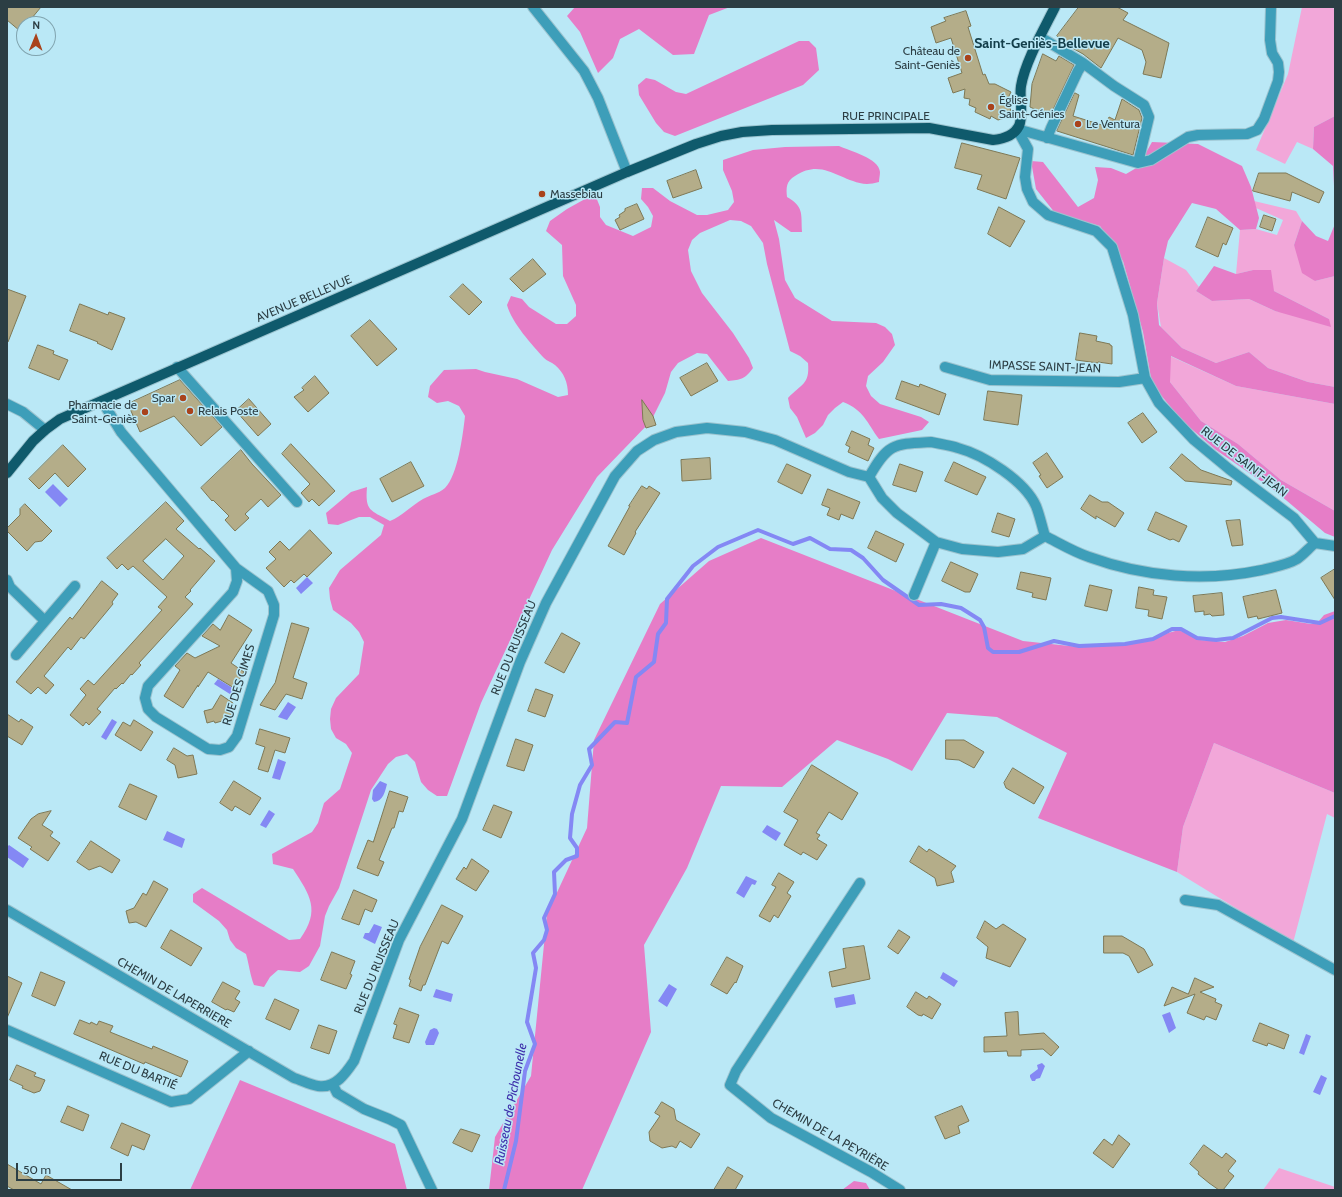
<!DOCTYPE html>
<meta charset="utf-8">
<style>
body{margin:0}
#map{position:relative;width:1342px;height:1197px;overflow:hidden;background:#bae8f6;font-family:Cabin,sans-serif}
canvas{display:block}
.frame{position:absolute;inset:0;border:8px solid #2c3e44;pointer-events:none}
.north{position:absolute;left:16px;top:16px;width:40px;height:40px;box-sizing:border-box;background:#bae8f6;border:1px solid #81a4af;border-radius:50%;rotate:1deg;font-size:11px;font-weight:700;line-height:16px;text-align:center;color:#2c3e44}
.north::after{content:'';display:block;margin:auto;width:14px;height:18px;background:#a9431c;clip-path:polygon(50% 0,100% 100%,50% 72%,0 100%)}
.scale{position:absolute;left:16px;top:1163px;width:106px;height:18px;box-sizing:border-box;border:2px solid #2c3e44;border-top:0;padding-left:5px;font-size:12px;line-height:14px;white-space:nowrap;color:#2c3e44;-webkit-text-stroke:3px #bae8f6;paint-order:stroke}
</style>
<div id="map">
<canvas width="1342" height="1197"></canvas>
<div class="frame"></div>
<div class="north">N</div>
<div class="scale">50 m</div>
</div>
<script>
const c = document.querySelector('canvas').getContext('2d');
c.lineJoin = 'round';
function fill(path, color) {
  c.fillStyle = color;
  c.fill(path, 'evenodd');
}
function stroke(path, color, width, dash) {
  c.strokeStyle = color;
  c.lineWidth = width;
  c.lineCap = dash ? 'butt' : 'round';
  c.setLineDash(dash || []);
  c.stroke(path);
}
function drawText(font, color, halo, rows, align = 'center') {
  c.font = font + ' Cabin,sans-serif';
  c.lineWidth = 3;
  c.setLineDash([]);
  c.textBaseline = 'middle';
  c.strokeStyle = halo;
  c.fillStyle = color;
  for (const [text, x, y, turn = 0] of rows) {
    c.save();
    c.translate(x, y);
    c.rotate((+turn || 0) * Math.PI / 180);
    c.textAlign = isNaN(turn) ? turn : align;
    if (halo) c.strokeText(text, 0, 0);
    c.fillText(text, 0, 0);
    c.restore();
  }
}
fill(new Path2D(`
 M1302,7H1332L1335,10V116L1314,127L1313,149L1297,142L1285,164L1256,150L1288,74Z
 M1254,201L1296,211L1302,221L1294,245L1315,281L1335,276V387L1308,382L1268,368L1249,352L1216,363L1182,348L1161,327L1157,303L1164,258L1186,270L1199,287L1196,291L1212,301L1249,299L1275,311L1329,319L1274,291L1253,270L1236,274L1240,230L1256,229L1277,235L1283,220L1256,208Z
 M1170,356L1236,386L1335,404V511L1281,480L1238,444L1201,421L1170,382Z
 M1214,743L1335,793V818L1327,814L1293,943L1177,872L1183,827Z
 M1279,1168L1335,1187V1190H1263Z`), '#f2a7d9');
fill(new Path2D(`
 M575,7H730L709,15L694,54L673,55L639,29L620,39L613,58L598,73L580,32L567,16Z
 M799,41H809L816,48L819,70L803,85L675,136L664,132L656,123L639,95L638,85L646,78L655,80L676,92L686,94Z
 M1335,116V206L1333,166L1313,149L1314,127Z
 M1152,142L1198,144L1242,166L1251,187L1259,218L1256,229L1240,230L1216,209L1192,203L1168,241L1164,258L1157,303L1159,325L1182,348L1216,363L1249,352L1268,368L1308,382L1335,387V404L1236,386L1171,356L1170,382L1201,421L1238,444L1281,480L1335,511V537L1325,533L1274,490L1216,450L1181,420L1152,384L1143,332L1123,261L1100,226L1055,213L1036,189L1031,161L1043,162L1078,207L1094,198L1098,180L1095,167L1111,168L1126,174L1138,167Z
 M839,146C850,151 879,158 880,172C880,175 879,179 879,182C875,183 870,184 867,184C840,182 823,157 795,176C786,181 786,188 787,197C804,207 801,213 802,232H791L774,220L779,239L785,280L795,298L832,321L876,323L885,327L892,334L895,345L883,362L868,376L866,386L871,396L880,404L921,417L929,422L922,430L879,439C867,423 864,410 843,402L835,408L828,415L823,425L815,433L806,438L797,417L790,408L788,398C801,384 810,385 808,363L800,356L790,351L767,264L763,243L751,226L741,221L730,220L700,233L692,240L688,250L691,271L702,293L733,333L749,358L753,368C745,379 741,380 728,381L707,354L697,353L678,363L671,372L665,393L651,421L597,477L552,550L481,703L447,796H437L428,790L421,782L415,762L407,754L396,757L388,764L371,790L339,888L329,906L325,916L320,946L309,966L300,972L278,970L270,977L264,987L254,985C250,975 249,964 246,954L236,948L230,940L227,930L219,921L193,902V894L202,888L289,940L300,939C321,910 310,895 293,869L273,864L272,854L312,832L318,823L324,803L340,789L352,753L346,744L336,738L331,729L330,719L331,709L336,698L359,674L364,642L359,632L351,623L333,610L330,599L329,588L340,570L381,535L384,525L370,517H359L338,525L328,524L326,513L351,492L367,487C365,511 370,510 390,521C402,516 411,506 423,499C430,495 438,494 445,488C458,475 463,434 465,416L459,406L448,401L437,403L428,397L430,386L444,370L476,369L485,372L517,379L558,397L568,395C568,382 564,373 555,365C551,362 547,361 544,358C532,345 512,323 507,305L511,296L522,299L529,307L556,324H567L576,316V305L563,276L562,245L546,231L550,221L567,209L585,199L596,197L600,207V217L606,225L633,236L651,227L653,216L648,207L641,199L642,188H653L670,201L697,215H707L728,210L734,202L732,191L723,170V160L753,150L785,147Z
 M1302,221L1316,236L1328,241L1335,224V276L1315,281L1302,273L1294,245Z
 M1214,266L1236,274L1253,270H1271L1274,291L1329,319L1331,327L1275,311L1249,299L1212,301L1196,291Z
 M761,538L1023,641L1079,647L1111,645L1150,641L1168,633L1179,630L1200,640L1225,642L1243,636L1268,623L1286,620L1311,624L1318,622L1324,615L1335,611V793L1214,743L1183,827L1177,872L1038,818L1067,753L997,717L947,713L912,771L888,759L837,740L782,787L721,786L687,868L644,945L651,1032L582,1190H489L495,1137L531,1076L547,914L587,828L594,740L660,604L709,561Z
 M240,1080L395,1144L407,1190H190Z
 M854,1181L866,1183L870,1190H842Z`), '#e67dc7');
fill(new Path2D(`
 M53,484L68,499L60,507L45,492Z
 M307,577L313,583L301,594L296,588Z
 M218,679L236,690L233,696L214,684Z
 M288,702L296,707L287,720L278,717Z
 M112,719L117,722L106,740L101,737Z
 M278,759L286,762L280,780L272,778Z
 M380,781L387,784C385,792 383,801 374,802L372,799L373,790Z
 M269,810L275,814L266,828L260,825Z
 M767,825L781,833L776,841L762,832Z
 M167,831L185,839L182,848L163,840Z
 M9,845L29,859L23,868L7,857V847Z
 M746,876L757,881L755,885L752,884L744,898L736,893Z
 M374,924L382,927L375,944L363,938L365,933H369Z
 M943,972L958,981L954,987L940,978Z
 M669,984L677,989L667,1007L658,1001Z
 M436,989L453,994L451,1002L433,997Z
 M854,994L856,1004L836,1008L834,998Z
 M1170,1012L1176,1028L1169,1033L1162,1015Z
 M434,1028L437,1029L439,1033L434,1045H426L425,1042L430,1030Z
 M1306,1034L1311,1036L1304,1055L1299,1053Z
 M1042,1063L1045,1066L1040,1078L1036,1079L1035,1081H1032L1030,1077V1075L1038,1069L1037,1065Z
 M1321,1075L1327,1078L1320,1095L1313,1092Z`), '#8488f4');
stroke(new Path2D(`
 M504,1190L516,1141L525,1071L535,1044L527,1022L536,968L533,953L544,940L547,930L544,918L555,894L554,872L566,860L577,856V848L570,838L572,814L580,785L592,765L589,749L615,722L627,723L636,677L654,662L658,634L666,623L667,599L693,566L718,547L758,530L793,544L810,538L830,549L851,550L863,558L883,580L919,605L941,604L961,608L980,620L984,627L988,648L993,652H1019L1054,641L1079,646L1125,644L1153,639L1172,629H1181L1197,638L1216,640L1233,638L1272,618L1281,617L1320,623L1335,616`), '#8488f4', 4);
const building = new Path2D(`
 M7,7H41L27,24H24V27L20,31L7,20Z
 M1079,7H1117L1128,13L1123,20L1169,43L1161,78L1143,74L1146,62L1142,50L1118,38L1101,68L1083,54L1065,44L1066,42L1057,36Z
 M966,11L971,26L968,27L983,75L985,74L989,84H995L1011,92L1007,100L1011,111L1008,117L998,120L991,116L990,119L975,112L976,108L969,105L970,99L964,98L965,89L953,93L948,78L962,73L951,38L936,43L931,27L946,21L944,18Z
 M1043,54L1056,61L1059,56L1074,65L1050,116L1030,107L1032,84Z
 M1075,93L1079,95L1073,116L1105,126L1109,117L1115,120L1122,99L1139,110L1142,118L1133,155L1057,131Z
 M962,143L1020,158L1006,199L977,189L982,175L955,168Z
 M696,170L702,188L673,198L667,181Z
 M1259,173H1286L1324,192L1319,203L1292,192L1290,201L1253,191Z
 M637,204L644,219L620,230L615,220L620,217L619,215L625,211V209Z
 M999,207L1025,221L1010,247L988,234Z
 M1264,215L1276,219L1272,231L1260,227Z
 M1208,217L1233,228L1226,245L1223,243L1218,257L1196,247Z
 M533,259L546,274L523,292L510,279Z
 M463,284L482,302L469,315L450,297Z
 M7,289L26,296L8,342L7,341Z
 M80,304L108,315L109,312L125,318L112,350L97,343L98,342L70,331Z
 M370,320L397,349L377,366L351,336Z
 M1080,333L1097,336L1096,341L1110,344V345L1112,346V364L1098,362V363L1076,360Z
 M38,345L54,351L53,354L68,360L59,380L29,368Z
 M707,363L718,381L691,396L680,378Z
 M315,376L329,393L308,412L294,397L304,390L302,388Z
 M180,380L222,427L201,446L174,416L140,432L128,404Z
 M902,381L919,387L920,384L946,394L939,415L896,399Z
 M988,391L1022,395L1018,425L984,420Z
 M249,399L271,424L258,436L236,411Z
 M642,400L653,416L656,425L646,428L643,420Z
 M1143,413L1157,432L1142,443L1128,423Z
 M852,431L870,439L868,445L874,448L868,461L848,452L850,447L846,445Z
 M291,444L335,491L319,506L312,499L309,502L301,493L310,484L282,454Z
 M63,445L86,469L68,487L55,473L39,489L29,479Z
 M241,450L252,464L281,495L268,507L261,499L245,514L249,518L235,531L225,520L229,516L213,500L212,501L201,488Z
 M1047,453L1063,477L1047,488L1039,476L1041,475L1033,463Z
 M1182,454L1201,470L1232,481L1231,485L1185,481L1170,468Z
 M710,458L711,479L682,481L681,460Z
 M411,462L424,486L392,502L380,479Z
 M954,462L986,477L977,495L945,481Z
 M787,464L811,475L802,494L778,482Z
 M900,464L923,472L916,492L893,485Z
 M642,486L647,489L649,486L660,493L635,532L636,533L624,555L608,546L630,506H629Z
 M828,489L860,502L853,519L841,514L839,520L827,515L830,508L822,505Z
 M1090,495L1102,502H1108L1124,513L1115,527L1096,516V519L1081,509Z
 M166,502L184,521L176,529L199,549L200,548L215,561L190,590L191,591L185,597L193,604L139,663L141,665L132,675L131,674L123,684L122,683L116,689L115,688L97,709L101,712L89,725L86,722L83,726L70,715L86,695L80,689L88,680L94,685L162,610L158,607L167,597L133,566L128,570L122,564L117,569L107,558ZM166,539L184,556L163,580L143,561Z
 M25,504L52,531L42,541L35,542L27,551L7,531V528L20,515V509Z
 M1156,512L1187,526L1179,542L1173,539L1170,540L1148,530Z
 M998,513L1015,519L1009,537L992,532Z
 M1240,520L1243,545L1232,546L1226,521Z
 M310,530L332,553L307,577L304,574L294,583L291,580L284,587L266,568L276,559L269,552L280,541L289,550Z
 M876,531L904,544L896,562L868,548Z
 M951,562L978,574L970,592H965L942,581Z
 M1335,569V600L1321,578Z
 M1021,572L1051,578L1046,600L1032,597L1033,593L1017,589Z
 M102,581L118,594L112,602L113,604L84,639L81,637L71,650L68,647L44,676L54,685L46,694L38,687L31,694L16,682L70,617L72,619Z
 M1090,585L1112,590L1107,611L1085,606Z
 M1139,587L1154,590L1153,595L1167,597L1162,619L1148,616L1149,610L1136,608Z
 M1276,590L1282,613L1258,619L1257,616L1248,618L1243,597Z
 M1222,593L1224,615L1212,616L1210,614L1204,615V611L1195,612L1193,596Z
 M229,615L252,630L231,663L244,672L234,688L208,672L198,687V685L183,708L164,696L180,670L175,666L187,653L195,658L220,646L202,636L213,624L220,630Z
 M292,623L309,628L293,678L307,683L302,699L286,694L275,710L260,705L275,683Z
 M562,633L580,643L564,673L545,663Z
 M536,689L553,695L545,717L528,711Z
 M221,695L233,703L229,710L234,712L229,719L215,723L214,721L207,723L204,711L212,709Z
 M7,714L19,722L21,719L33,727L22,745L7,736Z
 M134,720L153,732L141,751L115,735L123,722L130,726Z
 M260,729L290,738L285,753L275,750L268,772L258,769L265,747L256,744Z
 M516,739L533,745L524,771L507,766Z
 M946,740H964L984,752L974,768L959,760L946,759Z
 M174,748L187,756L193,755L197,774L178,778L175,765L167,760Z
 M812,765L858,793L842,820L829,812L816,833L820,835L817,839L827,845L817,860L803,852L801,855L784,845L798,820L784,812Z
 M1013,768L1044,787L1034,804L1006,788L1004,783Z
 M234,781L261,798L250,815L235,806L232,811L220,803Z
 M130,784L157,796L146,820L119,807Z
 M390,791L408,797L403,812L399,811L394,828H392L379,860L384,862L378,876L357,868L368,840L373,842Z
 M494,805L512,812L501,838L483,830Z
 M51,811L42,825L53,832L50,836L60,843L48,861L30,849L32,847L18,838L31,819L38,814Z
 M91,841L120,860L112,873L100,866L89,870L77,862Z
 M919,846L927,852L929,849L956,866L951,872L954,882L937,886L935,878L910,862Z
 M472,859L489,871L476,891L456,879L464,867L466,869Z
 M779,873L794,882L787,893L791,896L778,918L774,915L770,922L759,916L776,887L772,885Z
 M154,881L168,889L146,927L136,922L129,923L126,911L134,908L143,893L146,895Z
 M354,890L377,900L372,912L365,909L359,925L342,919Z
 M442,905L463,916L448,944L442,941L425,985H423L421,991L409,986L411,980L409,979L420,947Z
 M985,921L996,929L1003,924L1026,939L1010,967L986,958L988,947L977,938Z
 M171,930L202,948L191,966L161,948Z
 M899,930L910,937L898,954L888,947Z
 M1104,936H1122L1144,949L1153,965L1138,973L1129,956L1123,953H1104Z
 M864,946L870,979L832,987L829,972L846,968L843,949Z
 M332,952L355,961L350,974L352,975L346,989L321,980Z
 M727,957L743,966L736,983L735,982L727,994L711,985Z
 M41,972L65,982L55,1006L32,996Z
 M7,976L22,983L7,1018Z
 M1195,978L1214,987L1200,992L1216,999L1215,1002L1222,1005L1216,1020L1206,1016L1204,1020L1187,1013L1195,994L1164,1006L1172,987L1188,994Z
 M223,982L240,991L235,999L240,1002L234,1012L227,1009L226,1010L212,1002Z
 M916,992L927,999L929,996L941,1004L932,1019L923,1014L922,1016L918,1015L907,1007Z
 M275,999L299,1010L290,1030L266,1019Z
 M400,1008L419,1015L409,1043L393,1038L397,1025L394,1024Z
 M1018,1012L1019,1035L1044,1033L1059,1047L1051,1056L1043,1049L1021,1050V1056H1008L1007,1051L984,1052V1037L1007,1036L1005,1013Z
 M80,1020L90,1024L91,1022L97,1025L99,1021L113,1026L110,1032L152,1049L153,1046L188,1061L181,1077L145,1062L144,1064L74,1034Z
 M1260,1023L1289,1035L1284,1049L1268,1043L1267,1046L1253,1041Z
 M319,1025L337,1031L329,1054L311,1048Z
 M17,1065L36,1073L34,1076L45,1080L40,1091L34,1093L22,1088L23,1086L10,1080Z
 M662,1102L674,1109L676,1120L700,1134L691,1148L680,1141L676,1148L672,1146L662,1148L650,1141L649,1132L660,1116L655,1113Z
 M68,1106L89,1115L83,1131L61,1122Z
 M962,1106L969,1121L958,1126L960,1133L945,1139L935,1117Z
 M122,1123L150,1135L144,1150L132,1145L128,1156L111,1148Z
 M461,1129L480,1135L472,1152L453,1143Z
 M1119,1135L1130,1144L1113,1168L1093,1153L1104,1139L1112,1145Z
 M1204,1145L1222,1158L1226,1153L1236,1161L1228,1171L1234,1176L1223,1190H1219L1209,1183L1198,1174L1199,1172L1190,1164Z
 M7,1164L41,1184L46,1175L72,1190H14L7,1186Z
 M728,1167L743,1176L735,1190H714Z`);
fill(building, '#b4ad89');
stroke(building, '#7e7855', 1);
const minor = new Path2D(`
 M533,7L584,71L598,98L627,172
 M1040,37L1083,63L1114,86L1144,105L1149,117L1138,163
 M1017,129L1028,149L1025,177L1027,189L1033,202L1048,215L1096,231L1112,247L1133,315L1145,378L1159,403L1194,440L1229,469L1294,518L1315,543L1335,546
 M1017,129L1138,163
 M1047,138L1051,128L1078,71L1083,63
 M1138,163L1151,160L1188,137L1198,135L1247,134L1257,130L1264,119L1278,81L1279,72L1278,63L1272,53L1270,40L1271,7
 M177,367L297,502
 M945,367L990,380L1119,382L1145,378
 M102,401L121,432L236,568L268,591L274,605V615L237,736L229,747L220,750L208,749L156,717L148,709L145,698L148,686L233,592L237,581L236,568
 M7,404L23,412L45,430
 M931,442C940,444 949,445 958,448C984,455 1025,481 1036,506C1040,516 1042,527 1045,536L1023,549L998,552L962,549L936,542L897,513L882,498L869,477C888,443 894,444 931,442Z
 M1045,536C1059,543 1074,552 1089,557C1144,577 1205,582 1262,570C1273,567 1287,565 1297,559C1303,555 1309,548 1315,543
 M7,580L10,587L45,621
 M914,595L936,542
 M16,655L75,586
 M860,883L736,1071L730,1085L771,1118L871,1172L900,1190
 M1185,900L1218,905L1335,970
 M7,910L294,1078C301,1080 310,1085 318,1086C335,1089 346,1073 354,1061L399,940L462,819L520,662L546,603L615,476L637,451L654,440L676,432L707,428L745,432L775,440L849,472L869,477
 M7,1030L171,1102L189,1099L249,1051
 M333,1085L337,1093L364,1109L389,1119L401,1125L432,1190`);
const major = new Path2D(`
 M7,473L33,441L45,430L60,419L627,172L696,144L721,136L742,132L772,130L929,128L993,140C1003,139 1014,136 1019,126C1024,114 1019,98 1021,86C1025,62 1044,29 1055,7`);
stroke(minor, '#9bc3cf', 12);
stroke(major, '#9bc3cf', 12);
stroke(minor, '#3d9eb9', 10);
stroke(major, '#0f5a6c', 10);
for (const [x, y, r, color] of [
 [968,58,4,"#a9431c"],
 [991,107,4,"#a9431c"],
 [1078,124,4,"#a9431c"],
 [542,194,4,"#a9431c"],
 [183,398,4,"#a9431c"],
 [190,411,4,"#a9431c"],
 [145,412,4,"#a9431c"]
]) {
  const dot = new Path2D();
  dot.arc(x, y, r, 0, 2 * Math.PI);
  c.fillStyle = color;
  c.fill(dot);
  stroke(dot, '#bae8f6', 1.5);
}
drawText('12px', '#2c3e44', '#bae8f6', [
 ["Château de",960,51,"right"],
 ["Saint-Geniès",960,65,"right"],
 ["Église",999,100],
 ["Saint-Génies",999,114],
 ["Le Ventura",1086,124],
 ["Massebiau",550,194],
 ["Spar",175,398,"right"],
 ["Pharmacie de",137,405,"right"],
 ["Saint-Geniès",137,419,"right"],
 ["Relais Poste",198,411]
], 'left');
drawText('12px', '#2c3e44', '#bae8f6', [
 ["RUE PRINCIPALE",886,116],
 ["AVENUE BELLEVUE",304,299,-23],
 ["IMPASSE SAINT-JEAN",1045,367,2],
 ["RUE DE SAINT-JEAN",1244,462,38],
 ["RUE DU RUISSEAU",514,648,-68],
 ["RUE DES CIMES",239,685,-73],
 ["RUE DU RUISSEAU",377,967,-68],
 ["CHEMIN DE LAPERRIERE",174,993,30],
 ["RUE DU BARTIÉ",138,1071,22],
 ["CHEMIN DE LA PEYRIÈRE",830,1135,30]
]);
drawText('italic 13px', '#3d2fab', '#bae8f6', [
 ["Ruisseau de Pichounelle",511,1104,-79]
]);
drawText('bold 14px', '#133e4a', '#bae8f6', [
 ["Saint-Geniès-Bellevue",1042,44]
]);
</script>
